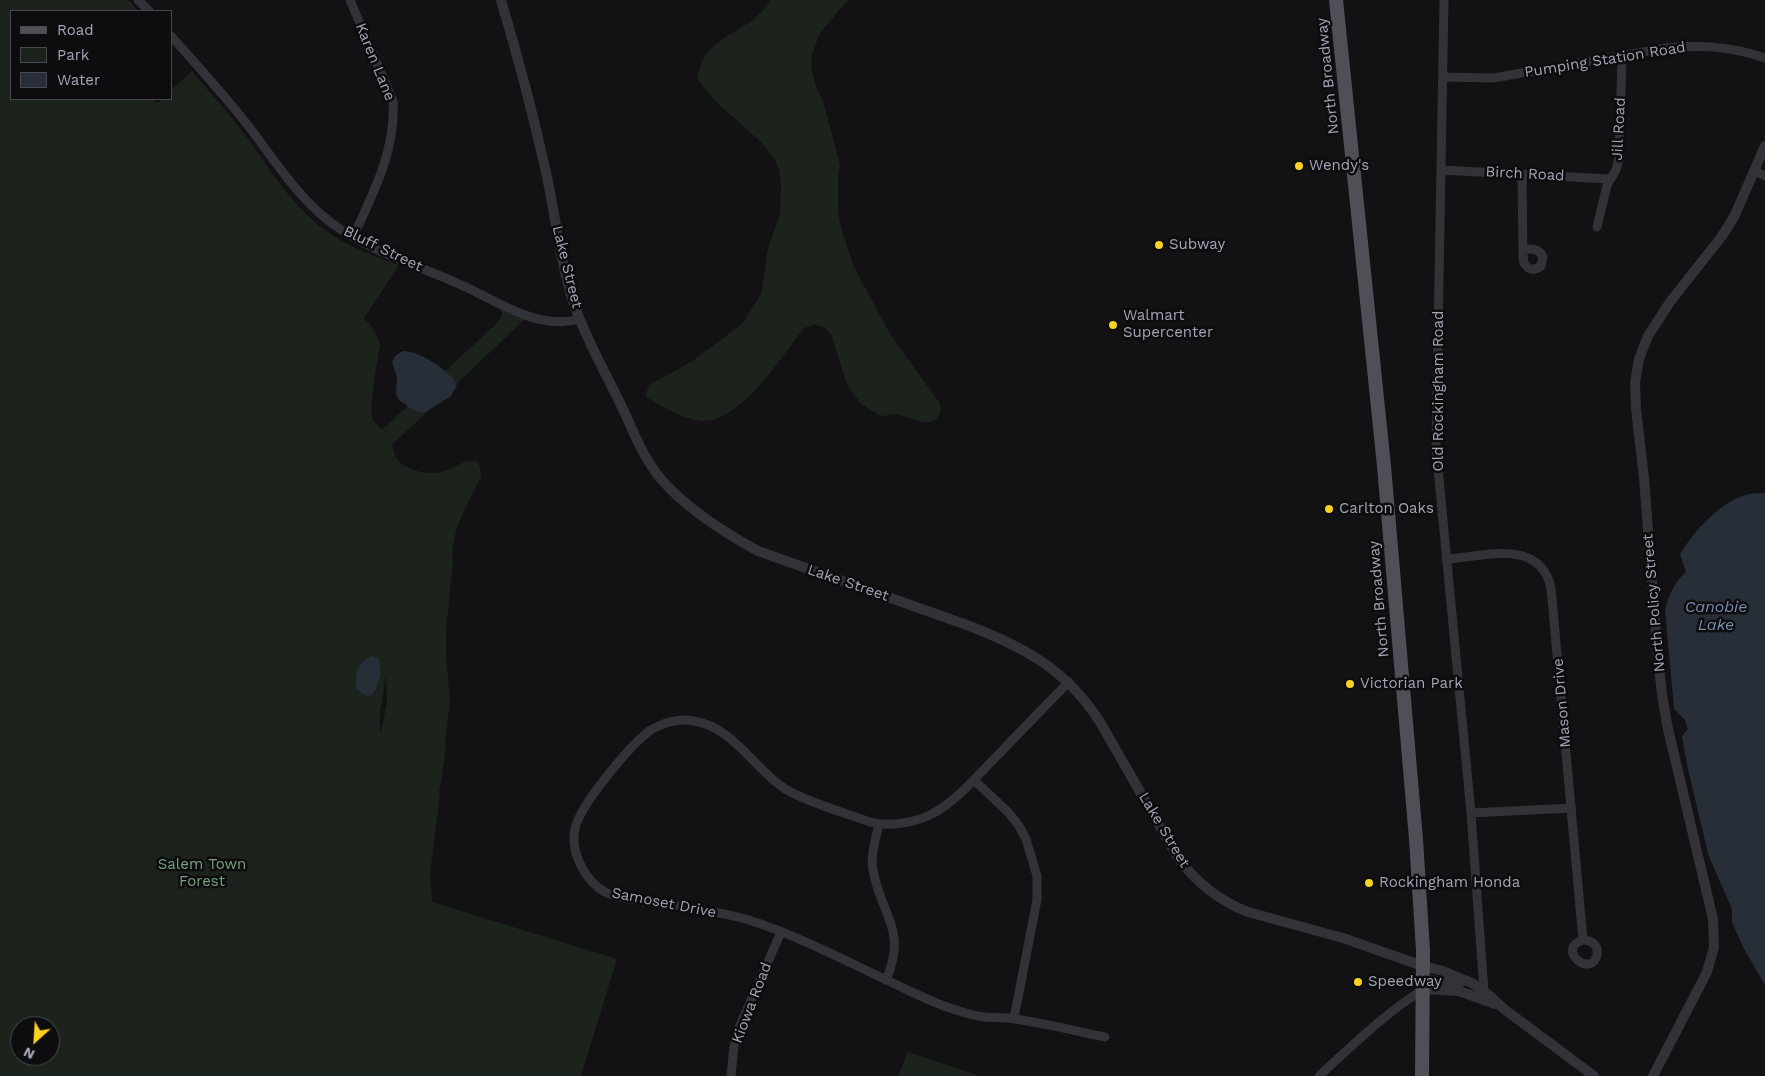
<!DOCTYPE html>
<style>
body{margin:0}
#map{position:relative;width:1765px;height:1076px;overflow:hidden;background:#121113;font-family:"Work Sans",sans-serif}
canvas{display:block}
.legend{position:absolute;left:10px;top:10px;width:162px;height:90px;box-sizing:border-box;background:#0d0c0e;border:1px solid #494951;margin:0;padding:6px 9px;list-style:none;font-size:15px;color:#a2a5b5}
.legend li{display:flex;align-items:center;gap:10px;height:25px}
.legend b{width:25px;border:1px solid #494951}
.north{position:absolute;left:10px;top:1016px;width:50px;height:50px;box-sizing:border-box;background:#0d0c0e;border:1px solid #494951;border-radius:50%;rotate:206deg;font-size:14px;font-weight:700;line-height:20px;text-align:center;color:#a2a5b5}
.north::after{content:'';display:block;margin:auto;width:18px;height:22px;background:#fbd222;clip-path:polygon(50% 0,100% 100%,50% 72%,0 100%)}
</style>
<div id="map">
<canvas width="1765" height="1076"></canvas>
<ul class="legend">
<li><b style="height:6px;background:#4e4f57"></b>Road</li>
<li><b style="height:14px;background:#1c231d"></b>Park</li>
<li><b style="height:14px;background:#272e37"></b>Water</li>
</ul>
<div class="north">N</div>
</div>
<script>
const c = document.querySelector('canvas').getContext('2d');
c.lineJoin = 'round';
function fill(path, color) {
  c.fillStyle = color;
  c.fill(path, 'evenodd');
}
function stroke(path, color, width, dash) {
  c.strokeStyle = color;
  c.lineWidth = width;
  c.lineCap = dash ? 'butt' : 'round';
  c.setLineDash(dash || []);
  c.stroke(path);
}
function drawText(font, color, halo, rows, align = 'center') {
  c.font = font + ' "Work Sans",sans-serif';
  c.lineWidth = 5;
  c.setLineDash([]);
  c.textBaseline = 'middle';
  c.strokeStyle = halo;
  c.fillStyle = color;
  for (const [text, x, y, turn = 0] of rows) {
    c.save();
    c.translate(x, y);
    c.rotate((+turn || 0) * Math.PI / 180);
    c.textAlign = isNaN(turn) ? turn : align;
    if (halo) c.strokeText(text, 0, 0);
    c.fillText(text, 0, 0);
    c.restore();
  }
}
fill(new Path2D(`
 M0,0H128L137,9L134,11H11V99H152L157,103L162,99H171V90L192,71C210,93 229,113 246,136C269,168 289,202 321,227C344,245 372,255 399,265L364,318L372,327L380,344L373,388L371,413L373,420L382,430L500,320L502,313L501,309L525,319L392,445C394,449 394,455 397,459C408,473 433,476 448,470C460,465 463,460 477,461L480,467L481,477C469,503 449,532 453,562L446,630V655L450,701L445,741L446,749L439,793L440,795L430,874L432,902L617,959L581,1076H0ZM386,674L387,702L380,736V713ZM20,1026H50V1056H20Z
 M770,0H848L820,33L812,54L811,67L817,90L823,101L840,165L838,177V212L842,232L854,267L890,334L939,402L941,410L936,420L932,422H922L897,414L881,416L861,404L847,385L831,334L824,327L815,325L804,328C783,355 740,423 702,421C681,419 664,407 646,397L647,390L651,384L691,362L743,323L761,294L768,248L780,214L781,187L779,169L775,160L762,143L712,98L697,78C699,71 701,62 705,56C722,32 756,27 770,0Z
 M908,1052L980,1076H898Z`), '#1c231d');
fill(new Path2D(`
 M403,351C419,351 450,370 457,385L451,396L426,412H418L410,408L398,399L396,393L397,377L392,362L396,355Z
 M1765,493V985L1743,947L1732,922V909L1708,854L1687,765L1682,736L1688,729L1685,720L1674,709L1665,610C1669,594 1674,583 1686,572L1680,554C1694,531 1722,500 1749,494C1754,493 1760,493 1765,493Z
 M373,656L378,658C383,672 380,681 373,694L367,696L357,690C354,675 357,661 373,656Z`), '#272e37');
stroke(new Path2D(`
 M138,0L149,11
 M350,0L393,101C396,150 373,194 353,237
 M1444,0L1436,447L1471,813L1484,991
 M171,36C198,66 225,96 250,128C277,164 302,204 340,229C378,255 429,269 470,289C504,306 542,330 580,319
 M1443,77L1493,78L1666,48C1703,45 1730,46 1765,58
 M1441,170L1610,179
 M1755,171L1765,176
 M1522,174L1523,256L1524,263C1528,270 1534,271 1541,266L1543,257C1539,248 1531,249 1523,249
 M1597,227L1607,185L1616,170L1619,159L1622,56
 M1446,559C1483,557 1540,537 1551,588L1583,940C1555,949 1591,979 1597,955C1599,945 1591,940 1583,940
 M1069,682C1044,707 1020,732 996,757C976,777 956,802 930,815C913,823 888,827 870,822C843,812 812,804 787,790C755,771 734,727 694,721C678,718 661,723 648,732C629,747 579,806 575,829C570,852 585,881 605,892C619,899 637,900 653,902C685,907 718,911 749,920C799,936 850,963 897,985C914,993 930,1001 947,1007C959,1011 972,1016 985,1017C994,1018 1004,1017 1014,1019C1045,1023 1075,1031 1105,1037
 M974,780L1009,813L1019,826L1026,839L1037,876V900L1014,1018
 M1471,813L1572,808
 M879,824C876,839 870,855 873,870C881,916 908,929 886,980
 M731,1076L734,1046L738,1030L781,932
 M1319,1076C1352,1046 1385,1013 1424,989`), '#323238', 9);
stroke(new Path2D(`
 M501,0C518,57 533,114 546,172C555,213 559,255 571,295C583,333 604,370 621,405C633,430 643,458 661,479C687,509 723,532 758,551L967,625C1024,647 1066,669 1100,722L1178,858C1197,883 1219,901 1248,912L1343,938L1423,966L1443,971L1472,983L1490,996L1504,1009L1594,1076
 M1424,980L1461,982
 M1424,989L1459,991L1495,1004
 M1653,1076L1707,972L1714,947L1713,919L1668,729L1662,695L1657,647L1644,478L1636,409L1635,383L1639,359L1648,336L1670,302L1722,236L1734,217L1765,146`), '#323238', 10);
stroke(new Path2D(`
 M1336,0L1384,466L1416,839L1423,951L1422,1076`), '#4e4f57', 14);
for (const [x, y, r, color] of [
 [1299,166,5,"#fbd222"],
 [1159,245,5,"#fbd222"],
 [1113,325,5,"#fbd222"],
 [1329,509,5,"#fbd222"],
 [1350,684,5,"#fbd222"],
 [1369,883,5,"#fbd222"],
 [1358,982,5,"#fbd222"]
]) {
  const dot = new Path2D();
  dot.arc(x, y, r, 0, 2 * Math.PI);
  c.fillStyle = color;
  c.fill(dot);
  stroke(dot, '#0d0c0e', 2);
}
drawText('15px', '#a2a5b5', '#0d0c0e', [
 ["Pumping Station Road",1605,60,-9],
 ["Karen Lane",375,62,68],
 ["North Broadway",1328,76,-96],
 ["Jill Road",1619,129,-87],
 ["Birch Road",1525,174,3],
 ["Bluff Street",383,249,26],
 ["Lake Street",567,267,76],
 ["Old Rockingham Road",1439,391,-90],
 ["Lake Street",848,583,19],
 ["North Broadway",1379,599,-95],
 ["North Policy Street",1654,603,-95],
 ["Mason Drive",1562,703,-95],
 ["Lake Street",1164,830,59],
 ["Samoset Drive",664,903,11],
 ["Kiowa Road",752,1003,-69]
]);
drawText('15px', '#a2a5b5', '#0d0c0e', [
 ["Wendy's",1309,166],
 ["Subway",1169,245],
 ["Walmart",1123,316],
 ["Supercenter",1123,333],
 ["Carlton Oaks",1339,509],
 ["Victorian Park",1360,684],
 ["Rockingham Honda",1379,883],
 ["Speedway",1368,982]
], 'left');
drawText('15px', '#78a180', '#0d0c0e', [
 ["Salem Town",202,865],
 ["Forest",202,882]
]);
drawText('italic 16px', '#778db2', '#0d0c0e', [
 ["Canobie",1716,607],
 ["Lake",1716,625]
]);
</script>
